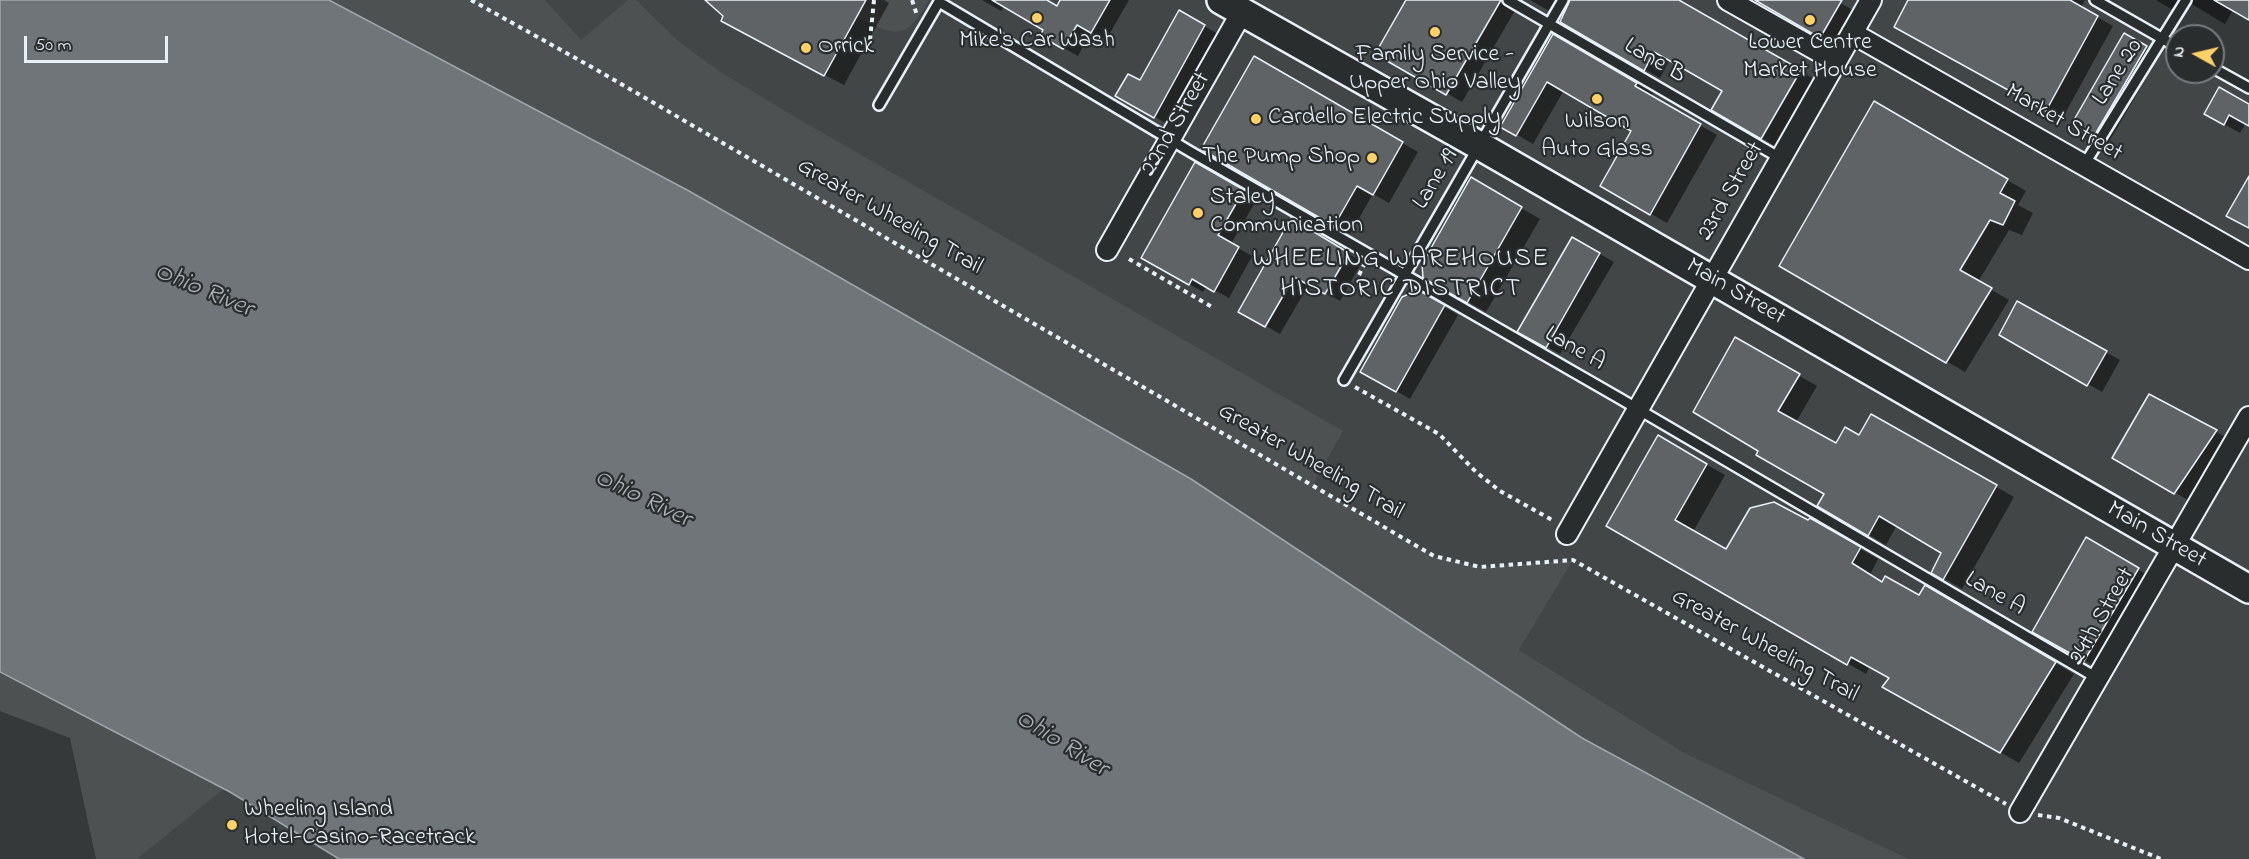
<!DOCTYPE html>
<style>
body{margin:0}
#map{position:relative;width:2249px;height:859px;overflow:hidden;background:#35393a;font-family:"Indie Flower",sans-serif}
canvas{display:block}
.north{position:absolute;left:2165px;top:24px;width:60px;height:60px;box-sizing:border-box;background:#2a2d2e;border:2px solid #767b7f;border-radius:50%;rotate:278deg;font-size:16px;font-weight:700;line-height:24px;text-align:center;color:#e8f1f8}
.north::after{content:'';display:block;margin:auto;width:21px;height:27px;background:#ffd166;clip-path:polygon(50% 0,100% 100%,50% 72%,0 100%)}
.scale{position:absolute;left:24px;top:36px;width:144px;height:27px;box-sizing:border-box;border:3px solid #e8f1f8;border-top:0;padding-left:8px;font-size:18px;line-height:21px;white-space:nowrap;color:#e8f1f8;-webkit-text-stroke:4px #2a2d2e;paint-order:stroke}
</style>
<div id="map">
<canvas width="2249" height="859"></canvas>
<div class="north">N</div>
<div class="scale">50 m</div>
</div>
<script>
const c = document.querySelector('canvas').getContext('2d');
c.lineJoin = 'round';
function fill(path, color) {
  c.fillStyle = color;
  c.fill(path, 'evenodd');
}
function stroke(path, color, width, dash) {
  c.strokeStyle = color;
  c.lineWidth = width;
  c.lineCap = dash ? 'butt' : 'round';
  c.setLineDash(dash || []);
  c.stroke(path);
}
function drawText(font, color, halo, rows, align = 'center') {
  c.font = font + ' "Indie Flower",sans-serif';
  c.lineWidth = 4.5;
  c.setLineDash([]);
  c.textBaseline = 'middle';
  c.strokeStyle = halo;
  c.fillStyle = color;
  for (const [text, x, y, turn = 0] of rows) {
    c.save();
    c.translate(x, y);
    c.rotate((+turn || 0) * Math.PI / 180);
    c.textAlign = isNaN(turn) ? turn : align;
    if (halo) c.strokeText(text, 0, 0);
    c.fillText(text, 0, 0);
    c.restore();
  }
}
fill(new Path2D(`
 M471,0H2095L2177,47V72H2213L2249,85V859H1909L1685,753L1519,650L1573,560L1480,567L1434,556L597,70Z
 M224,789L230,792L339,859H137Z`), '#424647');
fill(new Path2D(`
 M329,0H545L581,40L628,0H636L678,41L719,71L795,117L1343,431L1313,485L1434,556L1480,567L1573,560L1519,650L1685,753L1909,859H1804L1582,738L1191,479L689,191Z
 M866,0H929C906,41 895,37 857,17Z
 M0,673L224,789L137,859H96L70,738L0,711Z`), '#4d5152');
const water = new Path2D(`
 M0,0H329L689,191L1191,479L1582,738L1804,859H339L230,792L0,672Z`);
fill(water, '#707579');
stroke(water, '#a0a7ac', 1.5);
fill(new Path2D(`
 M707,0H884L889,3L844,85L741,31Z
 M982,0H1044L1058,8L1062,0H1129L1106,40L1091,32L1078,56L1042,36L1045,29L1005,6L1001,11Z
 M1407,0H1521L1462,102L1377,53Z
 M1530,0H1676L1816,80L1777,147L1713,109L1724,90L1670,59L1660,78L1561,22L1563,19Z
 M1757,0H1835L1858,13L1839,47Z
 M1910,0H2085L2081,8L2113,26L2062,119L1896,26Z
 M2156,0H2182L2177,10L2174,8L2173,10Z
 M2185,0H2249V18L2233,10L2225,24Z
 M1180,12L1223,37L1173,127L1117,96L1141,82Z
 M2186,31L2190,34L2194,36H2183Z
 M2124,35L2160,55L2107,145L2073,124Z
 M1553,36L1653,93L1651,97L1717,135L1667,223L1602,186L1633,130L1564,90L1533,144L1502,126Z
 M1255,58L1418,152L1389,203L1373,194L1350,234L1203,148Z
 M1875,103L2026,191L2018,205L2033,213L2022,235L2009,230L1978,282L2009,300L1965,372L1781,266Z
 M2249,106V125L2246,123L2240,133L2206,114Z
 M1195,164L1257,199L1231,244L1252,256L1229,298L1207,286L1203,292L1143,258Z
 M1472,179L1540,219L1486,312L1425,277Z
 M1306,228L1362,262L1340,301L1309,284L1280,334L1240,311Z
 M1573,239L1614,262L1560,354L1520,331Z
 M1418,292L1458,315L1410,399L1362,371Z
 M2018,303L2120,360L2102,392L2001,334Z
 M1735,339L1817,386L1796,422L1837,445L1859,437L1872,416L2014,497L1962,589L1933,572L1943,552L1897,525L1886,545L1819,505L1826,494L1760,450Z
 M2150,396L2235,442L2193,503L2114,457Z
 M1658,437L1725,475L1693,532L1727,551L1808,522L1810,520L1878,559L1870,575L1883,583L1920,597L1925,587L2074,674L2019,763L1885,686L1891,678L1870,666L1866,674L1608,525Z
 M2086,539L2156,580L2103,671L2034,632Z`), '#0007');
const building = new Path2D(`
 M705,0H866L824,76L721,21L723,16Z
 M992,0H1047L1057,6L1060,0H1110L1091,33L1077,25L1063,49L1040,36L1043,30Z
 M1406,0H1501L1446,95L1375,54Z
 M1570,0H1679L1801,70L1761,139L1711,110L1722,91L1670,61L1654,52L1644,71L1560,22Z
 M1755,0H1842L1820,38Z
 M1908,0H2070L2098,16L2046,111L1894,27Z
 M2214,0H2249V20Z
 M1179,10L1205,25L1154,118L1115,96L1128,74L1140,80Z
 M2124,33L2147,46L2093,138L2071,125Z
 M1553,34L1637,83L1635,86L1701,124L1650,215L1600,186L1631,131L1547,82L1516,136L1500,127Z
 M1254,56L1403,142L1373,195L1357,186L1334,226L1201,149Z
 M2219,87L2249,104V126L2229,115L2224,125L2204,114Z
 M1874,101L2008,179L2000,193L2015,201L2003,225L1990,220L1960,270L1992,288L1946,363L1779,266Z
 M1195,162L1244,190L1218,235L1239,247L1214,292L1192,279L1189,285L1141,258Z
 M2249,176V228L2226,216Z
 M1471,177L1522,207L1467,303L1423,278L1422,264Z
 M1291,218L1349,253L1325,294L1294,277L1265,327L1238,312Z
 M1572,237L1600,253L1546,348L1517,332Z
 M1418,290L1445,305L1396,392L1360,372L1402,297Z
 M2017,301L2107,351L2087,386L1999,335Z
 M1735,337L1800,374L1778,411L1836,443L1845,427L1859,435L1871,414L1997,485L1943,580L1931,573L1941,553L1879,516L1868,536L1817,506L1824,494L1756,455L1758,451L1693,412Z
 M2149,394L2217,430L2174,494L2112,458Z
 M1658,435L1707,464L1675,520L1726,549L1750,508L1774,502L1808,520L1810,518L1861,547L1852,563L1882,582L1885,576L1919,595L1925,585L2056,662L2000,753L1882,687L1889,678L1851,657L1847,665L1606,526Z
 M2086,537L2139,568L2084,661L2032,632Z`);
fill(building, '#5f6365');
stroke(building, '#e8f1f8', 1.5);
const lane = new Path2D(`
 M1508,0L1780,158
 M2095,0L2177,47
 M939,2L1191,152L1619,398L2097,678
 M2213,68L2249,88
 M879,105L940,0
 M2084,165L2186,0
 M1344,380L1563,0`);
const street = new Path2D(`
 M1728,0L1836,61
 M1852,33L2249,259
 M1107,250L1242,12
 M1567,534L1871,0
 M2020,812L2249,417`);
const secondary = new Path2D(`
 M1221,0L1480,146L2249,589`);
stroke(lane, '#e8f1f8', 14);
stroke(street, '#e8f1f8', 24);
stroke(secondary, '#e8f1f8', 32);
stroke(new Path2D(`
 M471,0L597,70L1434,556L1480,567L1573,560L2006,804
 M912,0L917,15
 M870,40L874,0
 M1129,259L1212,307
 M1359,275L1364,265
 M1355,387L1439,434L1476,472L1500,491L1554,521
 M2038,815L2059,818L2161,859`), '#e8f1f8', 4, [4.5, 4.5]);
stroke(lane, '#2a2d2e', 9);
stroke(street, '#2a2d2e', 20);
stroke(secondary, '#2a2d2e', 27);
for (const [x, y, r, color] of [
 [1037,18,6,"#ffd166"],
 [1810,20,6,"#ffd166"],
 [1435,32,6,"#ffd166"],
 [806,48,6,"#ffd166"],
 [1597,99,6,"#ffd166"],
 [1256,119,6,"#ffd166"],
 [1372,158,6,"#ffd166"],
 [1198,213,6,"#ffd166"],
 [232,825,6,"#ffd166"]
]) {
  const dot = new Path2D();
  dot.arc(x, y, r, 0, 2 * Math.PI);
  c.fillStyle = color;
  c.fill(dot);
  stroke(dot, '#2a2d2e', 2);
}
drawText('24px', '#e8f1f8', '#2a2d2e', [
 ["Mike's Car Wash",1037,42],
 ["Lower Centre",1810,44],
 ["Market House",1810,72],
 ["Orrick",818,48,"left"],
 ["Family Service -",1435,56],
 ["Upper Ohio Valley",1435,84],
 ["Cardello Electric Supply",1268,119,"left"],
 ["Wilson",1597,123],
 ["Auto Glass",1597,151],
 ["The Pump Shop",1360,158,"right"],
 ["Staley",1210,199,"left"],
 ["Communication",1210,227,"left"],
 ["Wheeling Island",244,811,"left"],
 ["Hotel-Casino-Racetrack",244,839,"left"]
]);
drawText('24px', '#e8f1f8', '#2a2d2e', [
 ["Lane B",1654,62,30],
 ["Lane 20",2119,73,-58],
 ["Market Street",2063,124,30],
 ["22nd Street",1177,125,-60],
 ["Lane 19",1437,180,-59],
 ["23rd Street",1732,192,-60],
 ["Greater Wheeling Trail",889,218,30],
 ["Main Street",1735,293,30],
 ["Lane A",1574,350,30],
 ["Greater Wheeling Trail",1310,463,30],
 ["Main Street",2156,536,30],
 ["Lane A",1994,595,30],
 ["24th Street",2103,617,-60],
 ["Greater Wheeling Trail",1764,647,29]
]);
c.letterSpacing = '1.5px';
drawText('26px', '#e8f1f8', '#2a2d2e', [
 ["WHEELING WAREHOUSE",1401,261],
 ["HISTORIC DISTRICT",1401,291]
]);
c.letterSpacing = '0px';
drawText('italic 26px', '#acb3b8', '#2a2d2e', [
 ["Ohio River",203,292,23],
 ["Ohio River",642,500,26],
 ["Ohio River",1061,745,32]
]);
</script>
